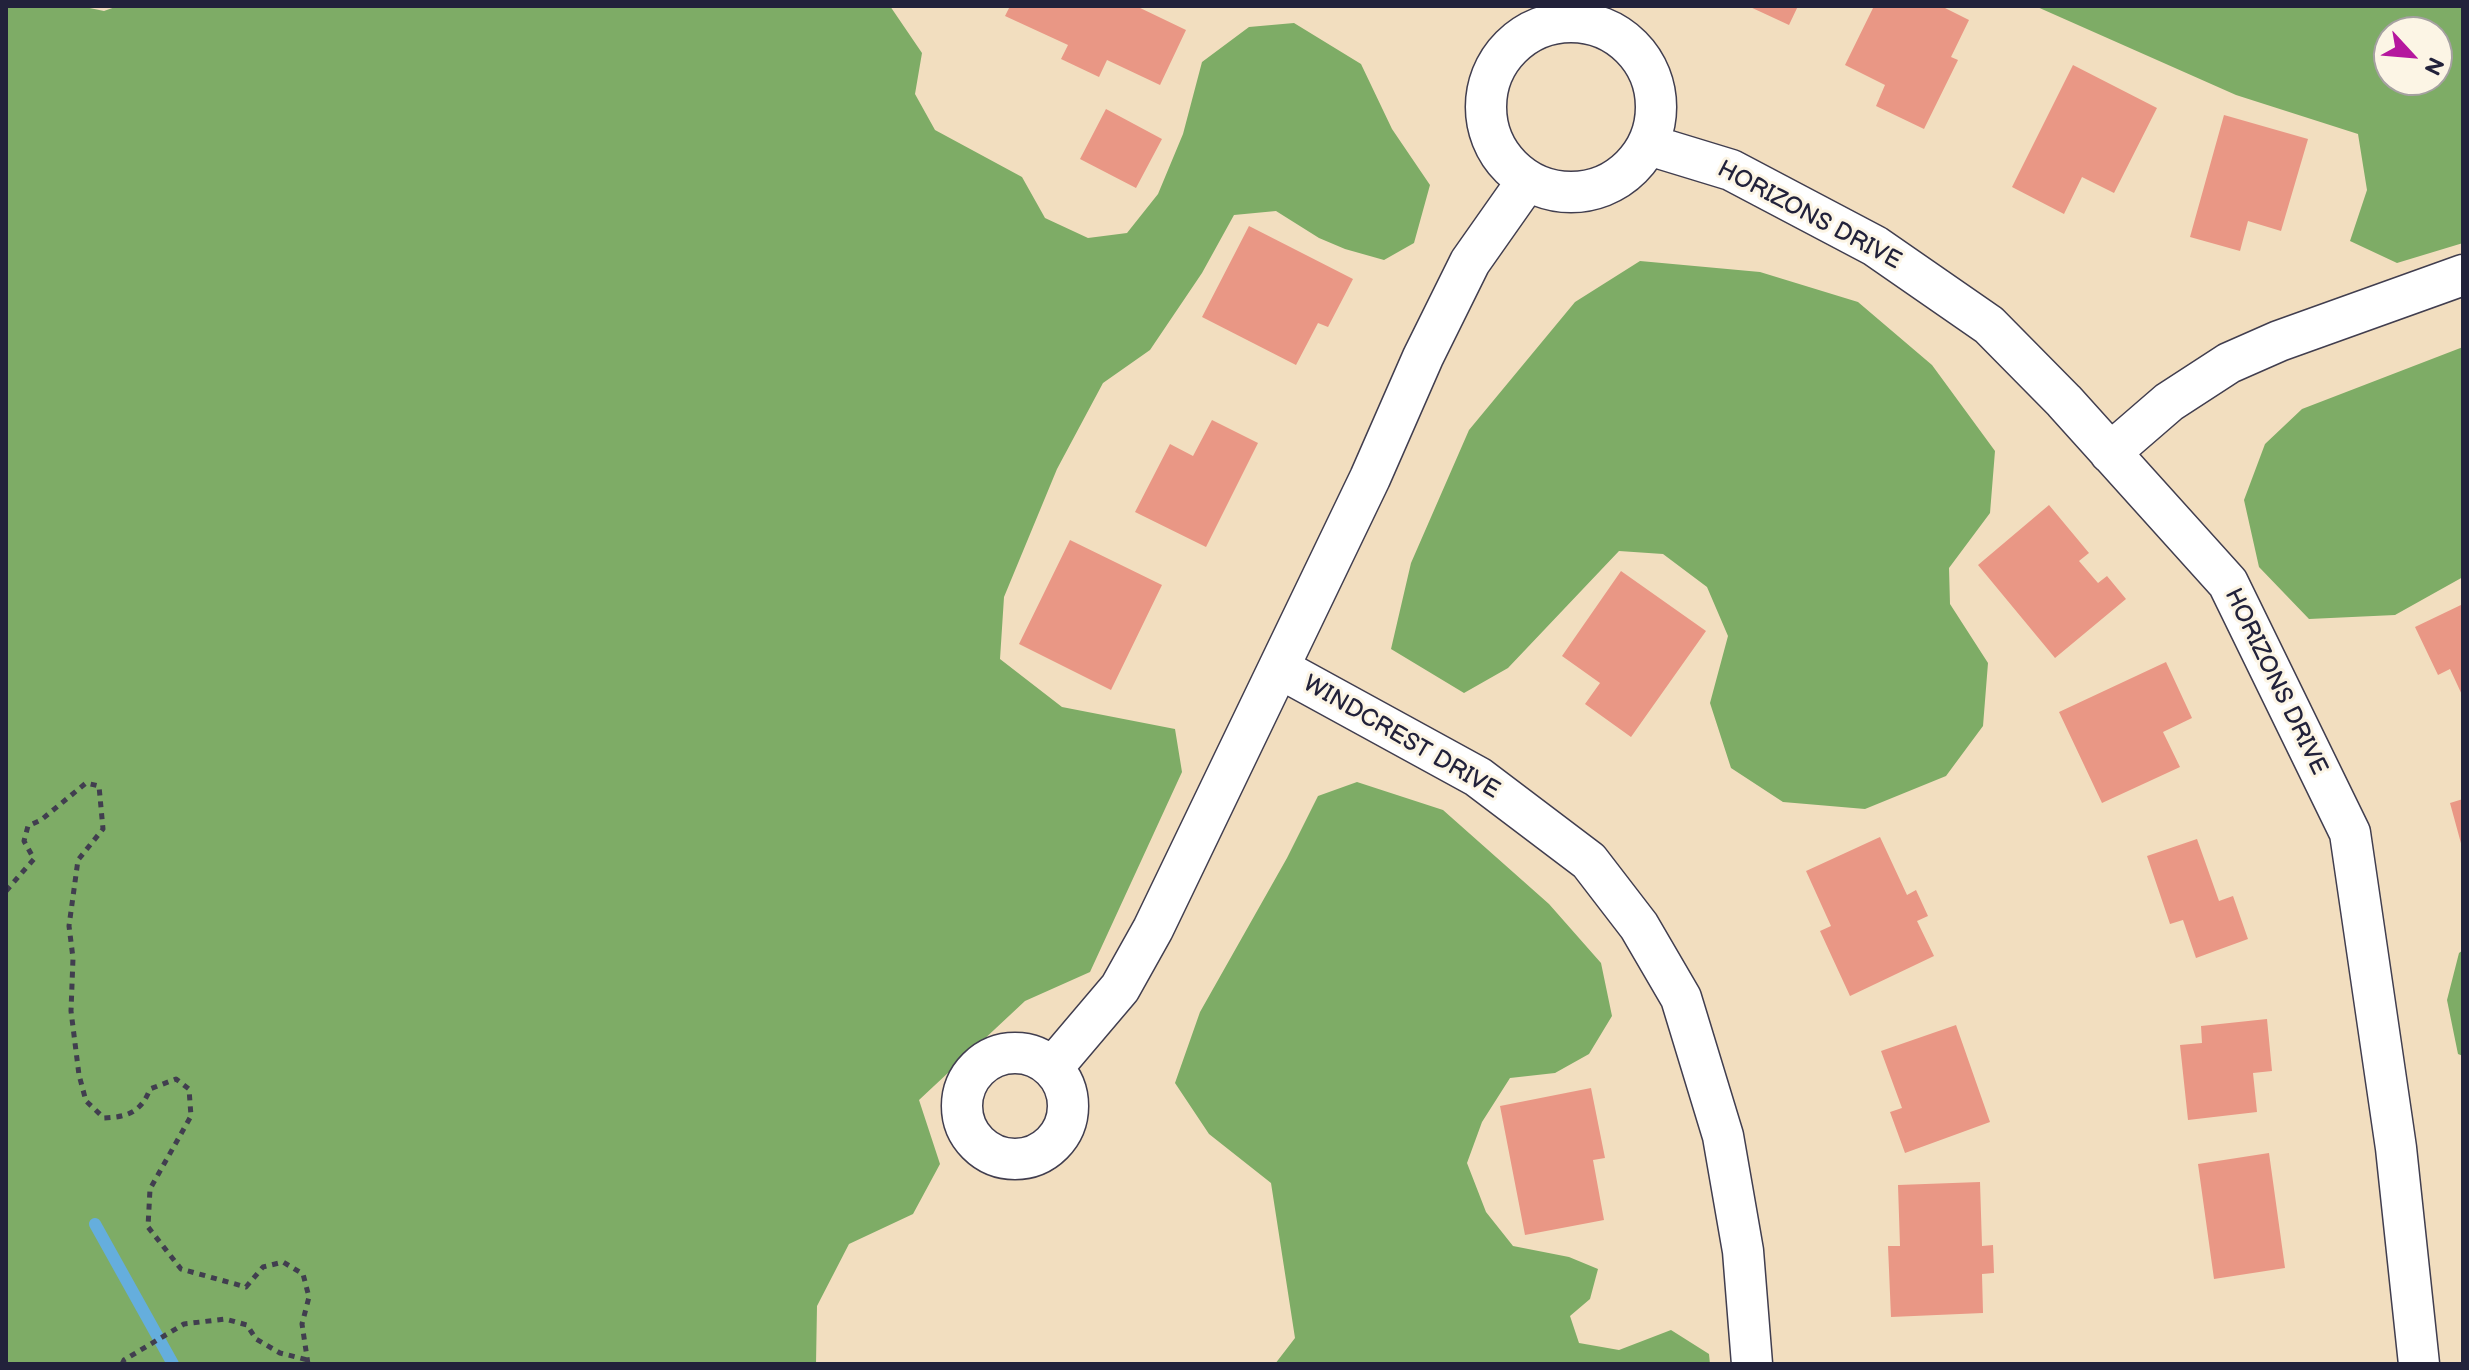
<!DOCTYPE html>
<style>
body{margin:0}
#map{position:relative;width:2469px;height:1370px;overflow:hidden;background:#f2debf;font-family:"Balsamiq Sans",sans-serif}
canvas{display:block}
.frame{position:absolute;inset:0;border:8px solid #22223b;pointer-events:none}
.north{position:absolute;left:2373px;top:16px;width:80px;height:80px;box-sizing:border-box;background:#fcf5e5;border:2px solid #a5a1a1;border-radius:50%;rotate:116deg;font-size:22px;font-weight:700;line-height:32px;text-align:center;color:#22223b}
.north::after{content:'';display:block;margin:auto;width:28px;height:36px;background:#b5179e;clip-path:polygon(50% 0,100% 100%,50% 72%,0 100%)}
</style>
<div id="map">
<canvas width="2469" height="1370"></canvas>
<div class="frame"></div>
<div class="north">N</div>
</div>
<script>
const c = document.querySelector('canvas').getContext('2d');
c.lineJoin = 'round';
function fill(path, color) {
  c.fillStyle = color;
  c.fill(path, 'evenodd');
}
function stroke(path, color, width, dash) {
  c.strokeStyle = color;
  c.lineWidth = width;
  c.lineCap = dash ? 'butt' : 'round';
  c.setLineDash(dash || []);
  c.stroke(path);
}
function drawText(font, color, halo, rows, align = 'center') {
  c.font = font + ' "Balsamiq Sans",sans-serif';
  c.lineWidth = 6;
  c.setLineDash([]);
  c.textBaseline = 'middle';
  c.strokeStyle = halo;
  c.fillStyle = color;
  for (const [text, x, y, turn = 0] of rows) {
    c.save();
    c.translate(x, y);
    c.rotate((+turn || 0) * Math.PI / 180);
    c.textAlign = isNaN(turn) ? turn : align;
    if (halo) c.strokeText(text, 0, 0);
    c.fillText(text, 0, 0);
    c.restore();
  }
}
fill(new Path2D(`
 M6,6H80L104,11L118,6H890L922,53L915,94L935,130L1022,177L1045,218L1088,238L1127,233L1158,194L1183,134L1202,62L1249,27L1294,23L1361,64L1392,129L1430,185L1414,243L1384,260L1345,249L1319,238L1276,211L1234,215L1202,273L1150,350L1103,383L1057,469L1004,597L1000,659L1062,707L1175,729L1182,772L1090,972L1025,1001L919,1100L940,1164L913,1214L849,1244L817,1306L816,1364H6Z
 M2035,6H2463V243L2397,263L2350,241L2367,190L2358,134L2236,95ZM2389,32H2437V80H2389Z
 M1640,261L1760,272L1858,302L1932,365L1995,451L1990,513L1949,568L1950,604L1988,663L1983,726L1946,776L1865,809L1783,802L1731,768L1710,703L1728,636L1707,587L1663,554L1619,551L1508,668L1464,693L1391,649L1411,563L1469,430L1575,302Z
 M2463,347V577L2395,615L2309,619L2259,567L2244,500L2265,444L2302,409Z
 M1357,782L1443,810L1549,904L1601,963L1612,1016L1589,1054L1555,1073L1510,1078L1482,1122L1467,1163L1486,1212L1513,1246L1569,1257L1598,1269L1590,1299L1570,1316L1579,1343L1619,1350L1671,1330L1709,1354L1710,1364H1275L1295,1338L1271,1183L1209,1134L1175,1083L1200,1012L1287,858L1318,796Z
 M2463,950V1056L2458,1054L2447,1000L2459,953Z`), '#7eac66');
stroke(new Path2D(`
 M95,1224L173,1364`), '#65aedd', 12);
fill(new Path2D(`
 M1010,6H1136L1186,30L1160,85L1107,60L1099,77L1061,59L1068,45L1005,16Z
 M1748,6H1798L1789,25Z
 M1874,6H1941L1969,20L1951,57L1958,60L1924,129L1876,106L1885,85L1845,65Z
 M2073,65L2157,108L2114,193L2082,177L2064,214L2012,187Z
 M1106,109L1162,139L1136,188L1080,159Z
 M2224,115L2308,139L2281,231L2248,221L2240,251L2190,237Z
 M1249,226L1353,279L1328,327L1318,323L1296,365L1202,317Z
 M1212,420L1258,443L1206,547L1135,512L1170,444L1193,456Z
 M2049,505L2089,553L2079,561L2098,583L2107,576L2126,599L2055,658L1978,565Z
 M1070,540L1162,585L1111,690L1019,644Z
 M1621,571L1706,631L1631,737L1585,704L1600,683L1562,656Z
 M2463,604V697L2450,669L2438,675L2415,627Z
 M2166,662L2192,718L2163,732L2180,767L2102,803L2059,712Z
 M2463,799V847H2462L2450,803Z
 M1880,837L1907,895L1916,890L1928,916L1917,921L1934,956L1850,996L1820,931L1831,926L1806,871Z
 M2197,839L2219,901L2233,896L2248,939L2196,958L2183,920L2170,924L2147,856Z
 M2267,1019L2272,1071L2253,1073L2257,1112L2188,1120L2180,1045L2202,1043L2201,1026Z
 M1956,1025L1990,1122L1905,1153L1890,1112L1902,1108L1881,1051Z
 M1591,1088L1605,1158L1593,1160L1604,1220L1525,1235L1500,1106Z
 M2269,1153L2285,1268L2214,1279L2198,1164Z
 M1980,1182L1982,1246L1993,1245L1994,1273L1982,1274L1983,1313L1891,1317L1888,1246H1900L1898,1185Z`), '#e99785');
const minor = new Path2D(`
 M1486 107a85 85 0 1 1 170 0a85 85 0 1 1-170 0Z
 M1649,145L1731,170L1875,246L1989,325L2064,401L2228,583L2350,833L2396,1148L2419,1364
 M2110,453L2169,402L2229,363L2279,341L2463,275
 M1279,668L1478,777L1589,861L1639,926L1681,998L1723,1136L1743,1251L1752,1364
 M962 1106a53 53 0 1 1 106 0a53 53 0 1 1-106 0Z
 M1053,1067L1120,988L1153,929L1370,478L1423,357L1470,262L1527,181`);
stroke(minor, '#413e4f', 43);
stroke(new Path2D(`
 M6,891L34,859L24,841L28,826L41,820L86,783L99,786L103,829L78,860L69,926L73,958L71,1011L79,1075L86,1101L104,1118C128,1117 141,1112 150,1089L176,1079L189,1089L191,1116L150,1189L148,1227L181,1269L246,1287L263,1267L283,1262L303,1274L309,1297L302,1324L308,1364
 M122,1364L124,1360L184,1324L225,1319L247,1325L256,1339L280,1353L308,1360`), '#413e4f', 5, [6, 6]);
stroke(minor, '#fff', 40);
drawText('24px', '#22223b', '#fcf5e5', [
 ["HORIZONS DRIVE",1809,216,28],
 ["HORIZONS DRIVE",2275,682,64],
 ["WINDCREST DRIVE",1401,738,30]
]);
</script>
